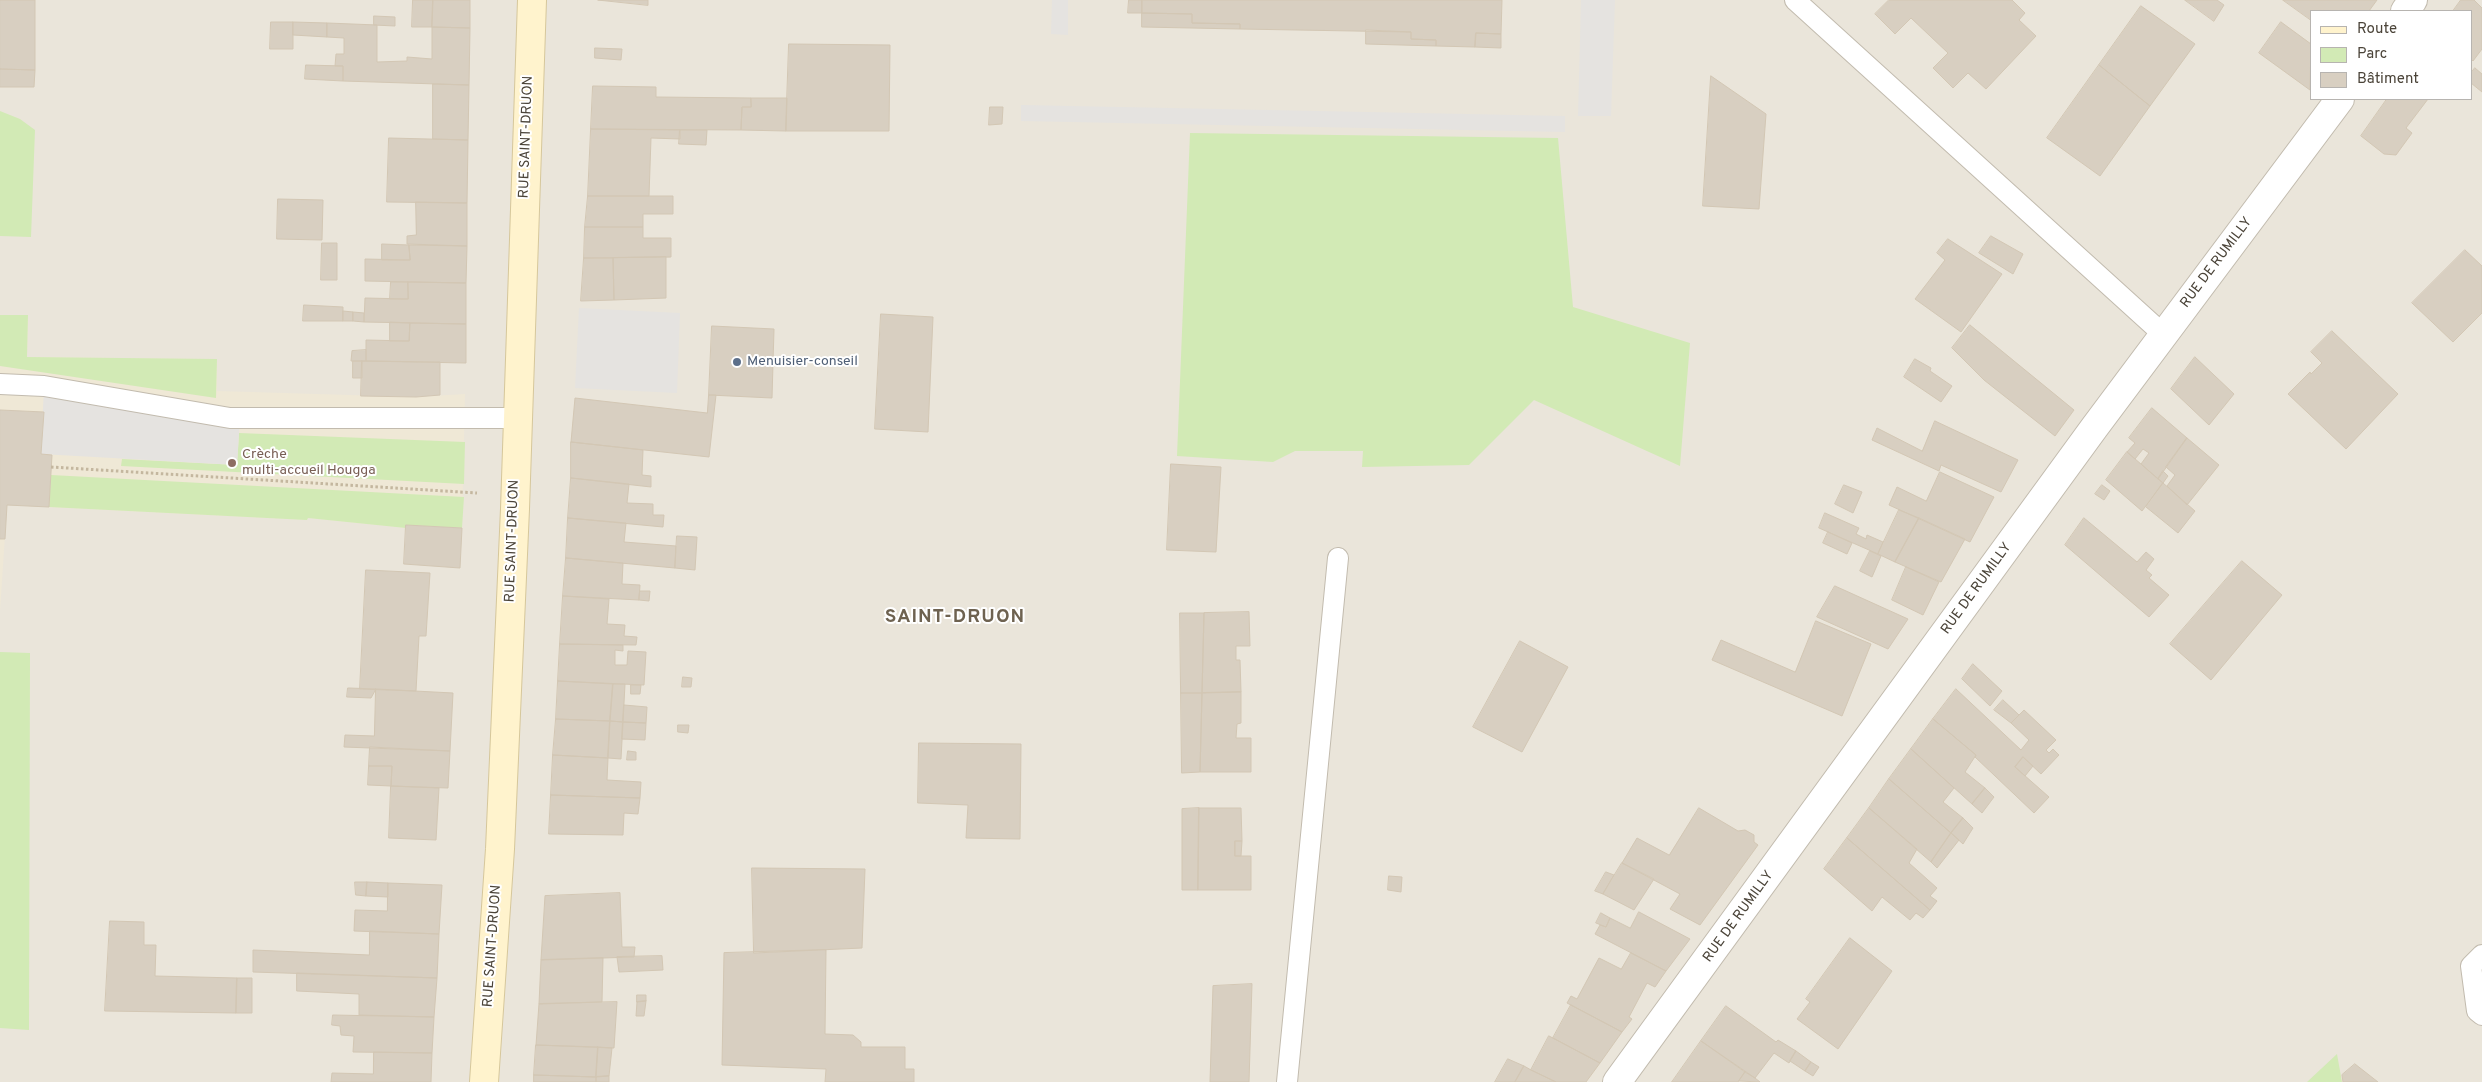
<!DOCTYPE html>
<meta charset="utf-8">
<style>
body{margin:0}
#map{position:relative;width:2482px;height:1082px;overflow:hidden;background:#f6f3ec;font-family:Overpass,sans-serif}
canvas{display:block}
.legend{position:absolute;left:2310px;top:10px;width:162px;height:90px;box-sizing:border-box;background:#fff;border:1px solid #b7b4b0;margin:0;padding:6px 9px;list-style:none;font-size:15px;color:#4b4439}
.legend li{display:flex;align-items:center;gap:10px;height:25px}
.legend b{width:25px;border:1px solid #b7b4b0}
</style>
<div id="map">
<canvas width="2482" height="1082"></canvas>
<ul class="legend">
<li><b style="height:6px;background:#fff3cd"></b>Route</li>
<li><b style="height:14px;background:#d2eab5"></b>Parc</li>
<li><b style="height:14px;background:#d8cfc1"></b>Bâtiment</li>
</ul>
</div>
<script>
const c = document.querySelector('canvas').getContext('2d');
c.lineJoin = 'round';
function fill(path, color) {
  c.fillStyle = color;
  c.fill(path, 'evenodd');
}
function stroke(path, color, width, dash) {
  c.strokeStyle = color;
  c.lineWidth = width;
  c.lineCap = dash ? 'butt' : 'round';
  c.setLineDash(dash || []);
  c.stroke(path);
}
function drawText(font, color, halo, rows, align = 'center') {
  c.font = font + ' Overpass,sans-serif';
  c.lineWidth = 4;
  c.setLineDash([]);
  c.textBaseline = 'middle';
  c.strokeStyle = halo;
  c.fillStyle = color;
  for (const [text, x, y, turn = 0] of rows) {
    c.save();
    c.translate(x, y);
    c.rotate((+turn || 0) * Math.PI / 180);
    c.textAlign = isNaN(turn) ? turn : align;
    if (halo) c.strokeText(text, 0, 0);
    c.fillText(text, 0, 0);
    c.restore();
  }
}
fill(new Path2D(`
 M0,0H2482V1082H0ZM2311,11H2471V99H2311Z`), '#eae5da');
fill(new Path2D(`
 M0,315H28L27,357L217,359V391L416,397L465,394L462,528L406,525V528L308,518L307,520L7,505L0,611Z`), '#efe8d6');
fill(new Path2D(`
 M0,111L20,119L35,130L31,237L0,236Z
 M1190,133L1558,138L1573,307L1690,343L1680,466L1534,400L1469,465L1362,467L1363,451H1295L1273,462L1177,456Z
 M0,315H28L27,357L217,359L216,398L0,366Z
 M239,433L465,442L464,484L121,466L122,459L237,465Z
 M51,475L464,497L462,528L406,525V528L308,518L307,520L49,507Z
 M0,652L30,653L29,1030L0,1028Z
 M2337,1054L2342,1082H2307Z`), '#d2eab5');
fill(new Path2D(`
 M1052,0H1068V35L1051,34Z
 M1581,0H1615L1611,116H1578Z
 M1021,105L1565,116V132L1021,121Z
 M579,308L680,313L677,393L575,388Z
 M44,386L240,418L237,465L41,454Z`), '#e5e3e0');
const building = new Path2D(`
 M0,0H35V70L0,69Z
 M413,0H433L432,27H412Z
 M433,0H470V28L432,27Z
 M598,0H648V5Z
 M1129,0H1142V13H1128Z
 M1142,0H1502L1501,34L1476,33L1475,47L1436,46V40L1411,39V32L1240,29V24L1192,23V14L1142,13Z
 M1889,0H2012L2025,13L2019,20L2036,36L1986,89L1968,73L1953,88L1933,68L1948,53L1911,18L1895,34L1875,14Z
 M2185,0H2217L2224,5L2214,21Z
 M2283,0H2377L2369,11H2311V20Z
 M2461,0H2474L2482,8V49L2473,61L2471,59V11H2453Z
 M2141,6L2195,44L2150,106L2099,65Z
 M1142,13L1192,14V23L1240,24V29L1142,27Z
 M374,16L395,17V26L374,25Z
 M271,22H293V49H270Z
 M293,22L327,23V37L293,35Z
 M2281,22L2311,44L2310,90L2259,53Z
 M327,23L377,25V62L407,61V57L432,59V27L470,28L469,85L343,81V66H335L336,54H344V38L327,37Z
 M1366,30L1411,32V39L1436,40V46L1366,44Z
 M1476,33L1501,34V48L1475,47Z
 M789,44L890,45L889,131H786Z
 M595,48L622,49L621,60L595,58Z
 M306,65L343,66V81L305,79Z
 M2099,65L2150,106L2100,176L2047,138Z
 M2475,68L2482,74V92L2471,83V73Z
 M0,69L35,70L34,87H0Z
 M1711,76L1766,114L1759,209L1703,206Z
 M433,84L469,85L468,140L433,139Z
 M593,86L656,87V97L751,98V107H742L741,130L591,129Z
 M751,98H787L786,131L741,130L742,107H751Z
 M2387,99H2428L2406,128L2412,133L2396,155L2384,154L2361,136Z
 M990,107H1003L1002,124L989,125Z
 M591,129L680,130V139L651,138L649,196H588Z
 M680,130H707L706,145L679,144Z
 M389,138L468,140L467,203L387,202Z
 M588,196H673V214H643V227H585Z
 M278,199L323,200L322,240L277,239Z
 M416,202L467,203V246L407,244V236L416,235Z
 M585,227H643V238H671V257L584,258Z
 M1991,236L2023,254L2013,274L1979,253Z
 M1948,239L2002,274L1961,332L1915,299L1945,260L1937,253Z
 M322,243H337V280H321Z
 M382,244L409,245L410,260H382Z
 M409,245L467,246L466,283L365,281V259L410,260Z
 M2465,250L2482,266V313L2453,342L2412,303Z
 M666,257V298L614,300L613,258Z
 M584,258H613L614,300L581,301Z
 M391,282H408V299H390Z
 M408,282L466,283V324L364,322L365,298L408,299Z
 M304,305L343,307V321H303Z
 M343,311L353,312V321H343Z
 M353,312L364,313V322L353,321Z
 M881,314L933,317L928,432L875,429Z
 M390,322L410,323L409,341H390Z
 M410,323L466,324V363L366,361V340L409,341Z
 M1970,325L2074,410L2055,436L1984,380L1952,348Z
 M712,326L774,329L772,398L709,395Z
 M2332,331L2398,394L2346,449L2288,394L2310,372L2311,374L2322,363L2311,352Z
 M366,350V361H351L352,351Z
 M2195,357L2234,394L2209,425L2171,389Z
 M1915,359L1931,368L1930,371L1952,386L1941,402L1904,377Z
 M353,361H362V378H353Z
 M362,361L440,362V395L416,397L361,396Z
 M709,395H716L709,457L571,442L575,398L707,413Z
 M2152,408L2187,438L2158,479L2141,464L2149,453L2143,449L2135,459L2127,452L2135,443L2129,438Z
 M0,410L44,412L41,454L52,455L49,507L7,505L5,539H0Z
 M1935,421L2018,460L2001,492L1941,465L1939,471L1872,440L1877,428L1922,451Z
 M2187,438L2219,465L2187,505L2167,486L2175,475L2166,467Z
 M571,442L643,450L642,475L651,476V487L571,478Z
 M2127,452L2163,483L2142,511L2106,480Z
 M1171,464L1221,467L1216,552L1167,550Z
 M2163,471L2168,476L2163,483L2158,479Z
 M1940,472L1994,497L1970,542L1889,505L1897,487L1926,501Z
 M571,478L629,484L627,503L653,504V515H664L663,527L568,518Z
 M2163,483L2195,511L2178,533L2146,507Z
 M1844,485L1862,492L1853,513L1835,504Z
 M2102,485L2110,491L2104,500L2095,494Z
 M1899,510L1919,518L1895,562L1878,554Z
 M1825,513L1859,528L1856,534L1866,539L1867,535L1883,542L1878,554L1819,528Z
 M568,518L626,523L624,542L676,546L675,568L566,558Z
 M1919,518L1965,539L1941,582L1895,562Z
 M2084,518L2137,562L2146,552L2154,559L2146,570L2152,575L2149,578L2169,595L2149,617L2065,545Z
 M406,525L462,528L460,568L404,564Z
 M1828,532L1852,543L1847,554L1823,543Z
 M677,536L697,537L695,570L675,568Z
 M1870,551L1881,556L1872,577L1860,571Z
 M566,558L623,563L622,584L640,585L639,600L563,596Z
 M2242,561L2282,595L2211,680L2170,644Z
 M1906,567L1939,582L1923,615L1892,600Z
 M366,570L430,573L426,636H419L416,691L360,689Z
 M1835,586L1908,619L1888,649L1817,617Z
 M640,591H650L649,601L639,600Z
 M563,596L609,599L607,624L625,625L624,636L637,637L636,645L560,644Z
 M1249,612L1250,646H1236V660H1240L1241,692L1202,693L1204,613Z
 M1180,613H1204L1202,693H1181Z
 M1816,621L1871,644L1842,716L1712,660L1721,640L1795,672Z
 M1520,641L1568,667L1522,752L1473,727Z
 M560,644L623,645V651L615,650V665H627L628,651L646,652L644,685L558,681Z
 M1973,664L2002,691L1990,706L1962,679Z
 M683,677L692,678L691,687H682Z
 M558,681L613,684L610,721L556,719Z
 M613,684H625L623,722L610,721Z
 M631,685H641L640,694H631Z
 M348,688H349L376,689L371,698L347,697Z
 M376,689L453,693L450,751L344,747L345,735L374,736Z
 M1956,689L2021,750L2029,740L2011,723L2024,710L2056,740L2046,750L2049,753L2053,749L2059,755L2041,774L2023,757L2015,767L2049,797L2034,813L1975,757L1976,755L1933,719Z
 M1241,692V723L1237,724L1236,738H1251V772H1200L1202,693Z
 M1181,693H1202L1200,772L1182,773Z
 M2003,700L2019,715L2011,723L1994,710Z
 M624,705L647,707L646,723L623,722Z
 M556,719L610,721L608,758L553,755Z
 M1933,719L1976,755L1965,772L1985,788L1972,804L1911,749Z
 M610,721L623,722L621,759L608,758Z
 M623,722L646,723L645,740L622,739Z
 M678,725H689L688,733L678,732Z
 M919,743L1021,744L1020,839L966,838L968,805L918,803Z
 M370,747L450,751L448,788L391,786L392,766H369Z
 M1911,749L1954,788L1943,802L1963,818L1951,833L1889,779Z
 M628,751L636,752V760H627Z
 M553,755L608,758L607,780L641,782L640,798L551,795Z
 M2023,757L2033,766L2025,776L2015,767Z
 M369,766H392L391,786L368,785Z
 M1889,779L1951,833L1931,862L1869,808Z
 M391,786L439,788L436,840L389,838Z
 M1985,788L1994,797L1982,813L1972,804Z
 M551,795L640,798L638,814L624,813L623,835L549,834Z
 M1199,808L1198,890H1182V809Z
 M1199,808H1241L1242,841H1235V856H1251V890H1198Z
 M1699,808L1738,831L1745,830L1754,835V842L1758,845L1700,925L1670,909L1680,894L1622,863L1637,838L1669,855Z
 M1869,808L1917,849L1909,863L1937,888L1930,896L1937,901L1930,910L1847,838Z
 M1963,818L1973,828L1963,844L1951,833Z
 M1951,833L1959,840L1937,868L1931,862Z
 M1847,838L1930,910L1923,918L1916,913L1910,920L1882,897L1872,911L1824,869Z
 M1235,841H1242L1241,856H1235Z
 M1622,863L1654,879L1634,910L1603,894Z
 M752,868L865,869L862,948L754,953Z
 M1606,872L1614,875L1603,894L1595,891Z
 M1389,876L1402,877L1401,892L1388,890Z
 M355,882H367L366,896L356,895Z
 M367,882L388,883V897L366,896Z
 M388,883L442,885L439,934L354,931L355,910L387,911Z
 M620,893L622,947H635L634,957L541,960L545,896Z
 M1639,912L1690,939L1666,971L1595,934L1600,925L1606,927L1610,918L1630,928Z
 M1601,913L1610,918L1606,927L1596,923Z
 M110,921L144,922V945H156L155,976L237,978L236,1013L105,1011Z
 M370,931L439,934L437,978L253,972V950L369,955Z
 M1850,938L1892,971L1838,1049L1797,1019L1810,1002L1806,999Z
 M826,950L825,1034L853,1035L861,1042V1047H905V1069H914V1082H825L826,1069L722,1065L724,953Z
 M1631,953L1666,971L1655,987L1647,983L1629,1017L1632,1019L1622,1032L1567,1003L1571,996L1577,999L1599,958L1621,969Z
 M662,956L663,970L619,972L617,957Z
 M603,958L602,1002L539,1004L541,960Z
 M297,973L437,978L434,1017L359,1015V994L297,991Z
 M237,978H252V1013H236Z
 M1252,984L1249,1082H1210L1213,986Z
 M637,995H646V1001L637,1002Z
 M646,1001L644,1016H636L637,1002Z
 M617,1002L614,1048L536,1045L539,1004Z
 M1571,1005L1622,1032L1600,1063L1553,1038Z
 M1726,1006L1776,1042L1778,1040L1796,1051L1789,1063L1774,1053L1755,1078L1701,1041Z
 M333,1015L434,1017L432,1053L353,1052L354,1036L341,1035L340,1026L332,1025Z
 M1549,1036L1600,1063L1586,1082H1556L1531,1070Z
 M1701,1041L1745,1072L1738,1082H1672Z
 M536,1045L598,1047L596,1077L534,1075Z
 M598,1047L612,1048L609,1076L596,1077Z
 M1796,1051L1811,1062L1805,1071L1790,1061Z
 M374,1052L432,1053L431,1082H331L332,1073L373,1074Z
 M1508,1059L1524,1066L1515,1082H1495Z
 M1811,1062L1819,1067L1813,1076L1805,1071Z
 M2355,1064L2378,1082H2343L2342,1075Z
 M1524,1066L1531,1070L1556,1082H1515Z
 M1745,1072L1755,1078L1760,1082L1739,1081Z
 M534,1075L596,1077V1082H534Z
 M609,1076V1082H596V1077Z`);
fill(building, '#d8cfc1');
stroke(building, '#d3c7b4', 1);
const lane = new Path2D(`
 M1795,0L2164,335
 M0,384L44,386L230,418H519
 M2482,955L2471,966L2477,1011L2482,1015
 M1287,1082L1338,558`);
const street = new Path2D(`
 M2405,11L2413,0
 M1617,1082L2094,428L2340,99`);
const secondary = new Path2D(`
 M484,1082L500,849L515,509L532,0`);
stroke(lane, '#c2bbae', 22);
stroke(street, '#c2bbae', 30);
stroke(secondary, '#d6c79b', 30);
stroke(new Path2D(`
 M51,467L477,493`), '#c4b79f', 3, [2.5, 2.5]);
stroke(lane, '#fff', 20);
stroke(street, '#fff', 28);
stroke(secondary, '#fff3cd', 28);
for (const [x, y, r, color] of [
 [737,362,5,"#5c6f8a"],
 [232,463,5,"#8d6e63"]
]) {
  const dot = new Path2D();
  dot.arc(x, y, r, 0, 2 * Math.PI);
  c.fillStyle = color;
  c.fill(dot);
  stroke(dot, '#fff', 2);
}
drawText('14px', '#4b4439', '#fff', [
 ["RUE SAINT-DRUON",527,137,-88],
 ["RUE DE RUMILLY",2217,263,-53],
 ["RUE SAINT-DRUON",513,541,-88],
 ["RUE DE RUMILLY",1977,589,-54],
 ["RUE DE RUMILLY",1739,917,-54],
 ["RUE SAINT-DRUON",493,946,-86]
]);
drawText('14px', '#4e5e75', '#fff', [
 ["Menuisier-conseil",747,362]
], 'left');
drawText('14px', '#785e54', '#fff', [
 ["Crèche",242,455],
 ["multi-accueil Hougga",242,471]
], 'left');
c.letterSpacing = '1px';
drawText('bold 19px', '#6e6250', '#fff', [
 ["SAINT-DRUON",955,618]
]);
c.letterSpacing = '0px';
</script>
